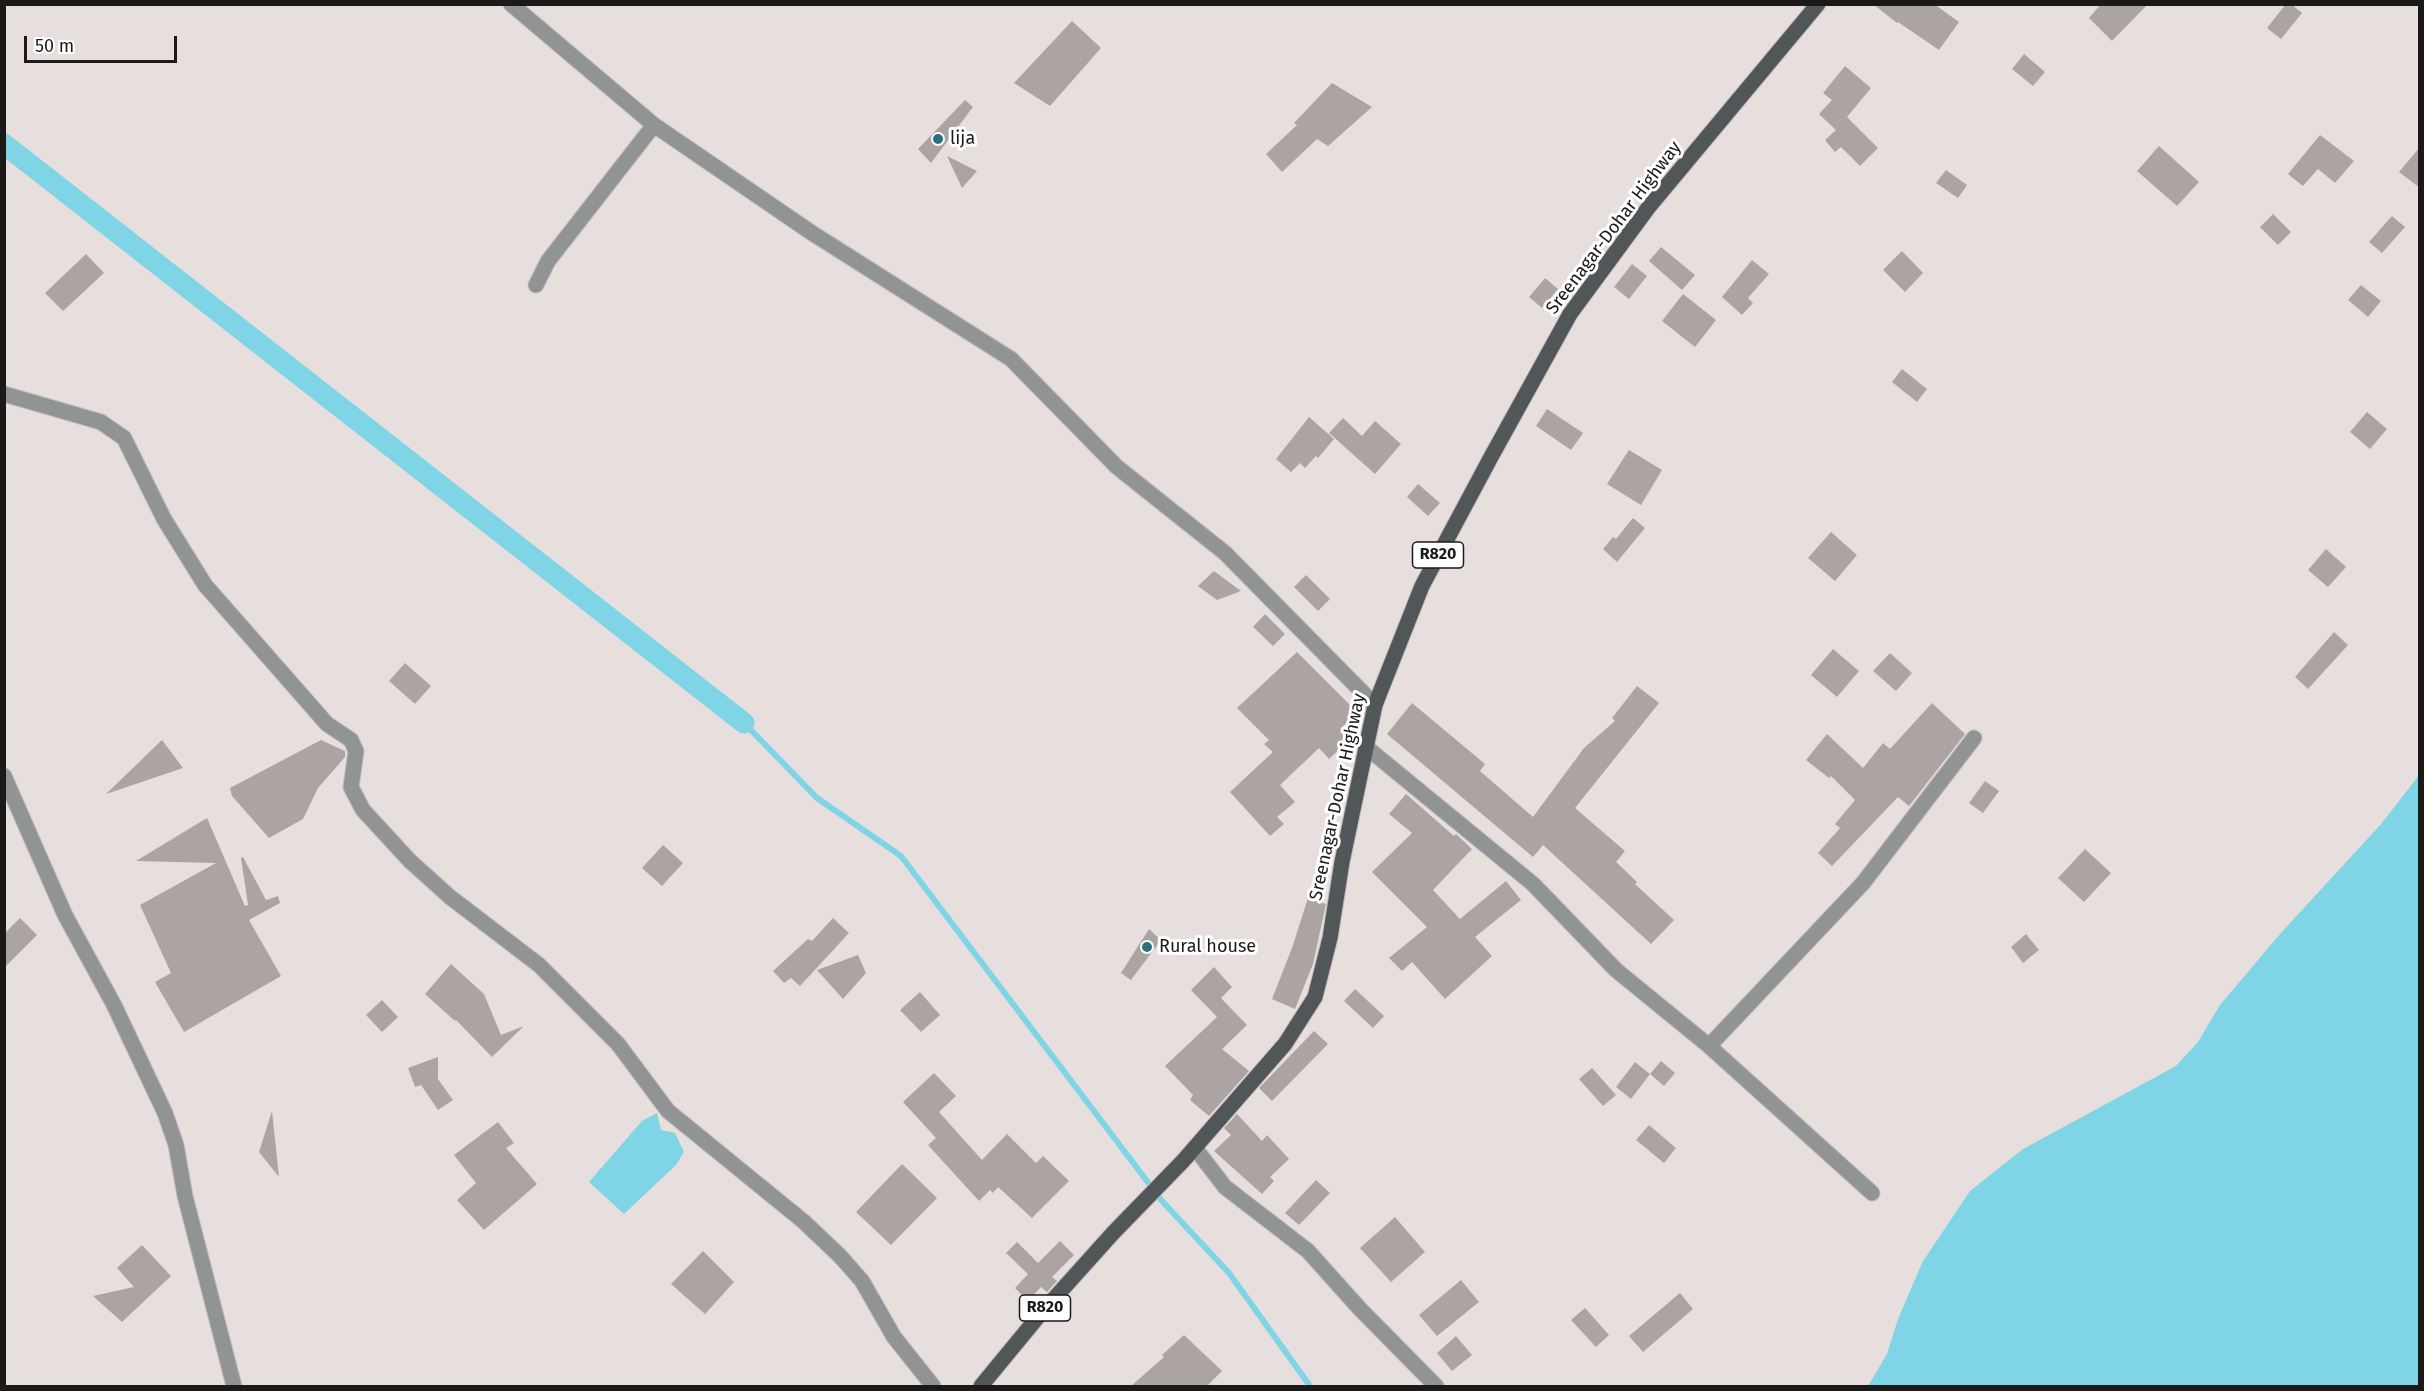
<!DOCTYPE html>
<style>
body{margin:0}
#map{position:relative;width:2424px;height:1391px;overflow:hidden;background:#e7dfdd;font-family:"Fira Sans",sans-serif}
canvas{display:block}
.frame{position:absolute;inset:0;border:6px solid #1c1919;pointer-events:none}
.scale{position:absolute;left:24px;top:36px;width:153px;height:27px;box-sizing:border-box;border:3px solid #1c1919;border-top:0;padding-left:8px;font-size:18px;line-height:21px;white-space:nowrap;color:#1c1919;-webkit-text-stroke:4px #fff;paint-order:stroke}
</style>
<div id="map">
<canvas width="2424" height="1391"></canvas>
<div class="frame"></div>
<div class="scale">50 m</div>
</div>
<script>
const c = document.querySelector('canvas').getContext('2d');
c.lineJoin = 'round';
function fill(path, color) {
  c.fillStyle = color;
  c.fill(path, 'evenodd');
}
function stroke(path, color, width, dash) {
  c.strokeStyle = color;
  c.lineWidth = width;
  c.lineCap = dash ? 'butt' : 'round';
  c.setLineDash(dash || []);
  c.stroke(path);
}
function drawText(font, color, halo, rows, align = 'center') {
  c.font = font + ' "Fira Sans",sans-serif';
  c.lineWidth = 6;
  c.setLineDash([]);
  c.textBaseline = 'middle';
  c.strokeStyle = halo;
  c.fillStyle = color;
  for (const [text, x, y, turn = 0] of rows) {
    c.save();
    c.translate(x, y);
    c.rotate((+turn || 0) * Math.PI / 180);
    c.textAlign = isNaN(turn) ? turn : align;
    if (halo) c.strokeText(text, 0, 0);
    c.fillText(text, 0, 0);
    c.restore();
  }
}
fill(new Path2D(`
 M2419,775V1386H1868L1887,1354L1898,1319L1923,1261L1970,1191L2023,1149L2176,1066L2198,1042L2220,1005L2280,934L2382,823Z
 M657,1113L661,1130L675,1133L684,1152L676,1165L624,1214L589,1182L642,1121Z`), '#7fd5e5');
stroke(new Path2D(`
 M744,723L817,798L901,856L1162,1201L1229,1273L1310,1386`), '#7fd5e5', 6);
stroke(new Path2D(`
 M4,144L744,723`), '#7fd5e5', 21);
fill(new Path2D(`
 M1873,4H1934L1959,22L1939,50L1898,22L1897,23Z
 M2101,4H2148L2112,41L2089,18Z
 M2286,4H2291L2302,13L2281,39L2267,28Z
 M1072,21L1101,48L1050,106L1014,83Z
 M2024,54L2045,72L2033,86L2012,69Z
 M1845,66L1871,88L1847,117L1878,148L1860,166L1841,147L1835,152L1825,140L1836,130L1819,114L1832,100L1823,93Z
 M1332,83L1372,107L1328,146L1317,139L1282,172L1266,154L1297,125L1294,123Z
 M965,100L973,107L931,163L918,149Z
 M2320,135L2354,161L2335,183L2318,169L2303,186L2288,174Z
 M2159,146L2199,182L2177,206L2137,171Z
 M2420,147V188L2399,172Z
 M947,156L977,171L962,188Z
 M1946,170L1967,185L1958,198L1936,183Z
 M2273,214L2291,232L2278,245L2260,227Z
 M2392,216L2405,227L2382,253L2369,242Z
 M1661,247L1695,275L1682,290L1649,261Z
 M1902,251L1923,273L1905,292L1883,270Z
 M86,254L104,273L63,311L45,293Z
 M1752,260L1769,274L1748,298L1753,303L1742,315L1722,297Z
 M1632,264L1647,276L1629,299L1614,287Z
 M1545,278L1558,289L1542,308L1529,297Z
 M2361,285L2381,301L2368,317L2348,300Z
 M1683,294L1716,320L1695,347L1662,321Z
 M1902,369L1927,389L1917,402L1892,382Z
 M1547,409L1583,433L1571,450L1536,426Z
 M2367,412L2387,429L2370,449L2350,432Z
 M1309,417L1334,439L1318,458L1316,456L1305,468L1300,463L1291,472L1276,459Z
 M1343,418L1362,436L1375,421L1401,444L1375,474L1329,433Z
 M1629,450L1662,470L1641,505L1607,484Z
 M1418,484L1440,503L1428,516L1407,497Z
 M1633,518L1645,528L1617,562L1603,549L1613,537L1616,539Z
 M1831,532L1857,555L1835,581L1808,558Z
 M2326,549L2346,567L2328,587L2308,570Z
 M1214,571L1241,591L1217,600L1198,586Z
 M1306,575L1330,599L1318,611L1294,587Z
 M1265,614L1285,634L1273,646L1253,627Z
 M2334,632L2348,645L2308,689L2295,677Z
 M1833,649L1859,671L1837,697L1811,675Z
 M1297,652L1357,712L1343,726L1353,737L1329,759L1319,748L1280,785L1295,802L1277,817L1284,824L1270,836L1230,792L1273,752L1264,744L1269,740L1237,708Z
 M1890,653L1912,673L1896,691L1873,671Z
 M405,663L431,686L415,704L389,681Z
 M1637,686L1659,703L1575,808L1625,851L1616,862L1637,882L1635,884L1674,920L1651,944L1543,845L1533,857L1387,734L1412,703L1485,764L1480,771L1533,817L1584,748L1615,721L1612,718Z
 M1932,703L1965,734L1909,806L1898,797L1832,866L1818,853L1840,828L1835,824L1855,800L1831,776L1829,778L1806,760L1827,734L1863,768L1883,743L1890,749Z
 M162,740L183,768L106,794Z
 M321,740L345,751V757L318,788L303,819L269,838L232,796L230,788Z
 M1985,781L1999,791L1983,813L1969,803Z
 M1406,794L1454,836L1456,834L1472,849L1433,890L1460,919L1506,881L1521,900L1475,937L1492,956L1445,999L1412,962L1402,971L1389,958L1427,927L1372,872L1412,833L1389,814Z
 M207,818L245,906L248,905L241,858L243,857L266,900L278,896L280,903L249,920L281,976L184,1032L155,982L171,973L140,905L216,863L136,861Z
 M663,845L683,863L662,886L642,868Z
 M2085,849L2111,873L2084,902L2058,878Z
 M1308,898L1326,904L1313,964L1295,1009L1272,999L1292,948Z
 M20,918L37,935L4,968V934Z
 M833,918L849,933L800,986L791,978L784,983L773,971L808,939L812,941Z
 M1149,929L1161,940L1131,980L1121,973Z
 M2026,934L2039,950L2023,963L2011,947Z
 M858,955L866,973L843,999L817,970Z
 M451,964L484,994L501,1035L524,1026L492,1057L456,1020L455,1021L425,994Z
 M1214,967L1232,987L1221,998L1247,1025L1222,1049L1249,1071L1209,1116L1190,1100L1193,1095L1165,1066L1217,1017L1191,990Z
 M1355,989L1384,1016L1373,1028L1344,1001Z
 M920,992L940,1015L921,1032L900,1010Z
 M382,1000L398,1017L382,1032L366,1015Z
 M1314,1031L1328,1044L1272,1101L1259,1088Z
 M438,1057V1079L453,1100L438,1110L421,1085L415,1087L408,1068Z
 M1661,1061L1675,1073L1664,1086L1650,1074Z
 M1635,1062L1650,1074L1631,1099L1616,1087Z
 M1592,1068L1616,1095L1603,1106L1579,1079Z
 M934,1073L956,1096L939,1112L982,1160L1007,1134L1036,1163L1043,1156L1069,1181L1032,1218L998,1187L993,1193L990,1190L979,1201L928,1145L936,1138L903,1102Z
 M272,1111L279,1177L259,1152Z
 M1237,1114L1262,1141L1267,1135L1289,1159L1270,1177L1274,1181L1262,1194L1214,1151L1231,1135L1224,1128Z
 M498,1122L514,1143L506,1148L537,1184L484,1230L457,1200L476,1183L454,1155Z
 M1649,1125L1676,1148L1664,1163L1636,1140Z
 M902,1164L937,1198L891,1245L856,1212Z
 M1316,1180L1330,1193L1299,1225L1285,1213Z
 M1395,1217L1425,1252L1391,1282L1360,1248Z
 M1060,1241L1074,1255L1052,1277L1057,1281L1047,1292L1041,1287L1028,1301L1015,1288L1028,1274L1006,1253L1017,1242L1038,1263Z
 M142,1245L171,1276L122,1322L93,1296L134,1287L117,1268Z
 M703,1251L734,1282L705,1314L671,1284Z
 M1461,1280L1479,1302L1437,1336L1419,1315Z
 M1680,1293L1693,1309L1643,1352L1629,1336Z
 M1585,1308L1609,1335L1596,1347L1571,1320Z
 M1184,1335L1222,1371L1207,1386H1131L1164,1357L1162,1355Z
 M1456,1336L1472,1355L1452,1371L1437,1353Z`), '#aca4a2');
const minor = new Path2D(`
 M511,4L654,125L812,233L1011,359L1117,467L1225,553L1375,705
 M536,285L548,261L654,125
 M4,394L101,422L124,438L164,519L205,585L327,724L351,740L356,751L351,787L363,810L410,861L450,897L539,965L618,1044L668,1111L803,1221L840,1256L862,1281L894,1337L933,1386
 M1366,747L1533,884L1616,970L1709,1046L1872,1193
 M4,776L65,915L114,1005L165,1113L176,1145L185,1196L234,1386
 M1709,1046L1863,883L1974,738
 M1195,1148L1225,1187L1308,1251L1360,1309L1436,1386`);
const major = new Path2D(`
 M981,1386L1042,1312L1113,1233L1183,1161L1285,1044L1315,997L1330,938L1342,862L1375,705L1422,586L1491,457L1570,314L1648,208L1818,4`);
stroke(minor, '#c2bbba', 17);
stroke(major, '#c2bbba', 17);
stroke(minor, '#919495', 15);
stroke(major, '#515658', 15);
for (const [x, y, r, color] of [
 [938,139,6,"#2a717e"],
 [1147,947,6,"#2a717e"]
]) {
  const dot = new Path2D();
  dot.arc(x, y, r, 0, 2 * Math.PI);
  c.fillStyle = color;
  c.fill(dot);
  stroke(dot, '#fff', 2);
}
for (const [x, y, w] of [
 [1438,555,51],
 [1045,1308,51]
]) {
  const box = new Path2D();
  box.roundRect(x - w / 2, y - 13, w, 26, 4.5);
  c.fillStyle = '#fff';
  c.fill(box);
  stroke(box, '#1c1919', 1.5);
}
drawText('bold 16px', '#1c1919', null, [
 ["R820",1438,555],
 ["R820",1045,1308]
]);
drawText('18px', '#1c1919', '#fff', [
 ["lija",950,139],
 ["Rural house",1159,947]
], 'left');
drawText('18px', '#1c1919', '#fff', [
 ["Sreenagar-Dohar Highway",1614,228,-53],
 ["Sreenagar-Dohar Highway",1338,797,-78]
]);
</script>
